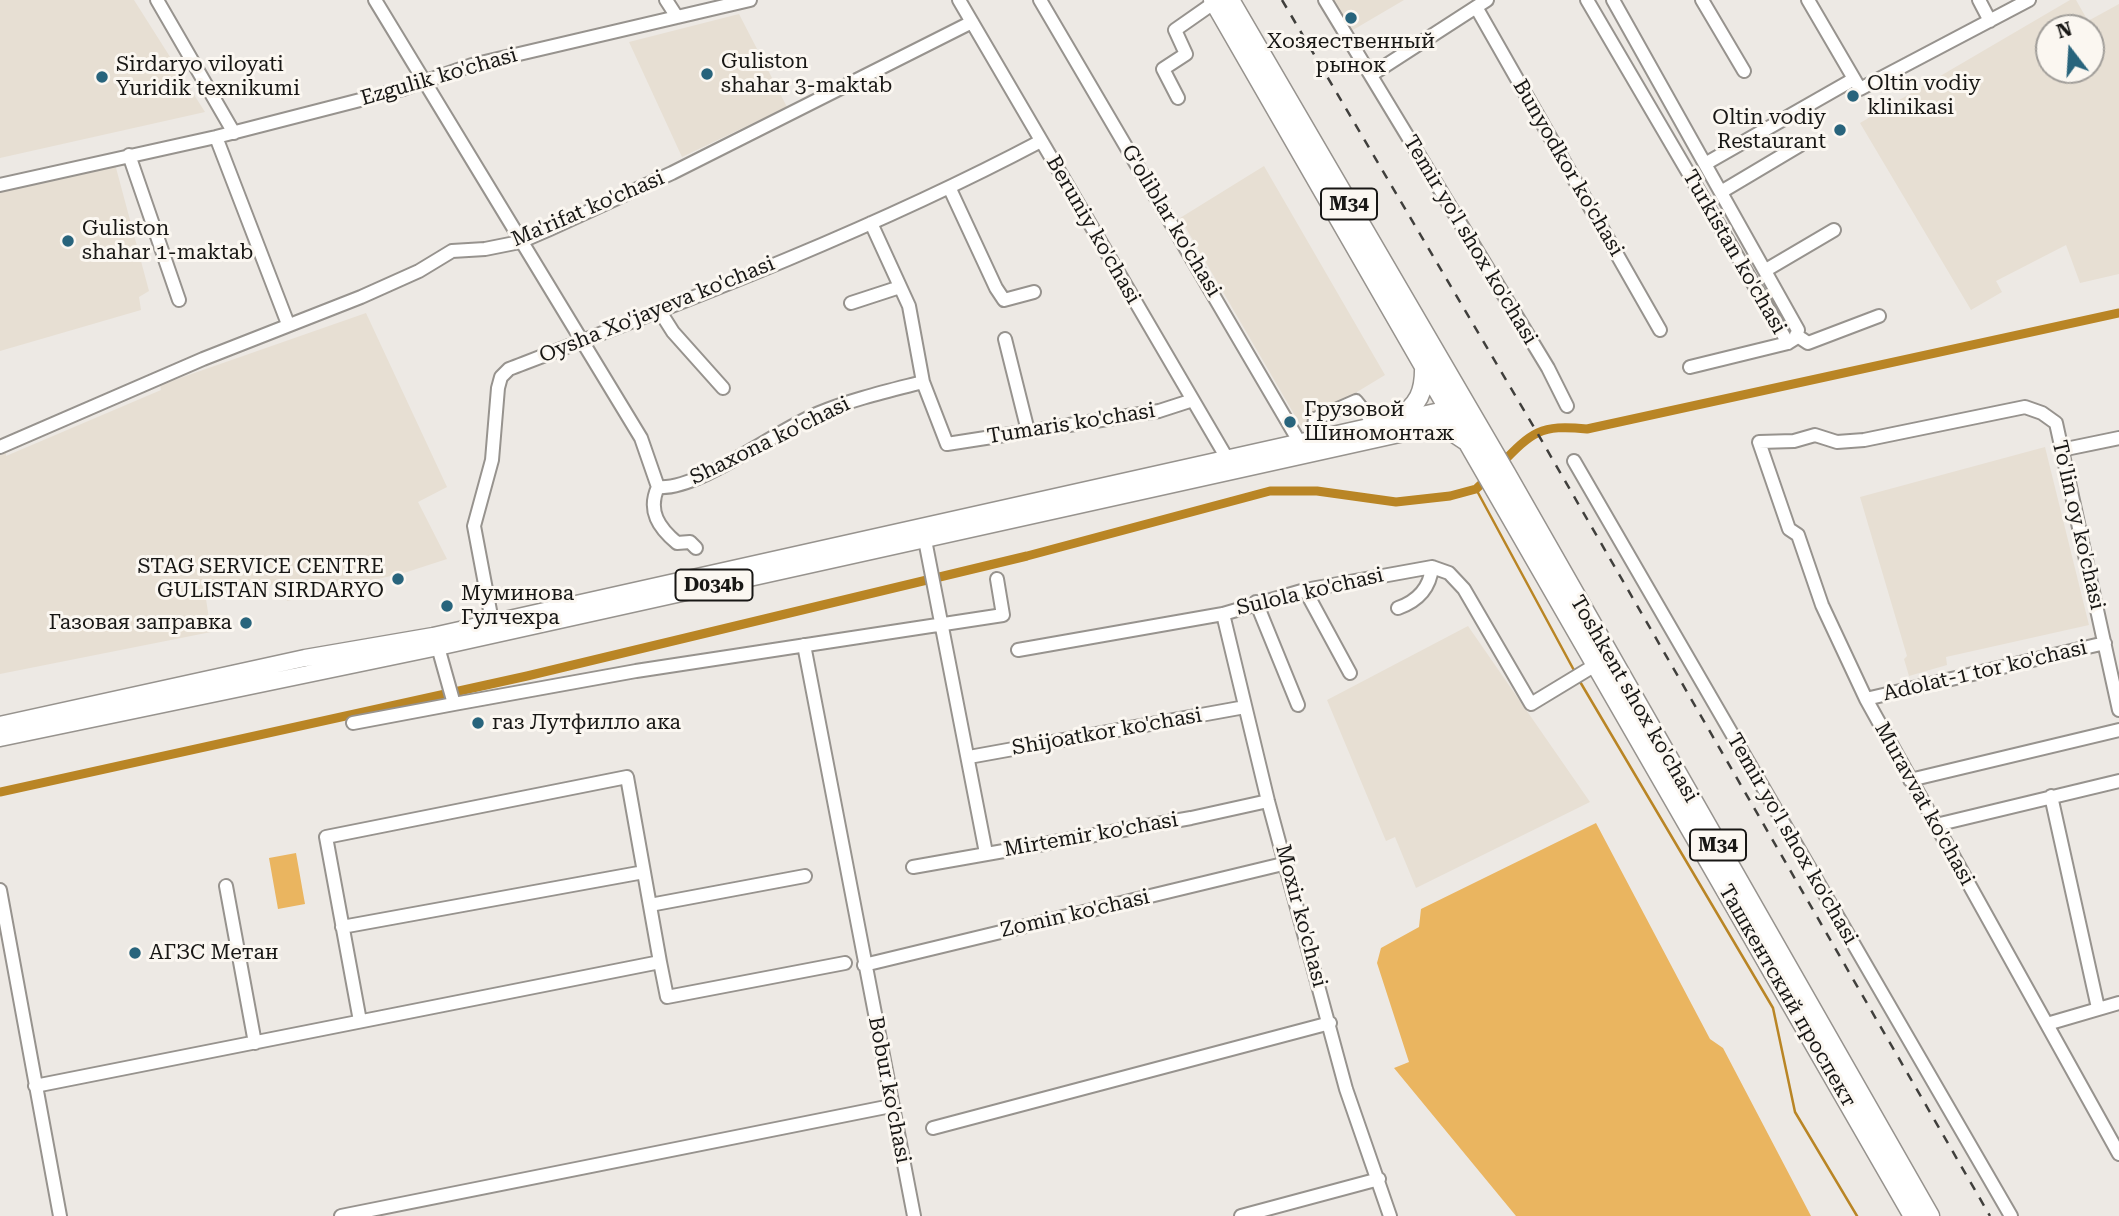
<!DOCTYPE html>
<meta charset="utf-8">
<style>
body{margin:0}
#map{position:relative;width:2119px;height:1216px;overflow:hidden;background:#ede9e4;font-family:"Roboto Serif",serif}
canvas{display:block}
.north{position:absolute;left:2035px;top:14px;width:70px;height:70px;box-sizing:border-box;background:#fbf7f1;border:2px solid #a09d99;border-radius:50%;rotate:343deg;font-size:19px;font-weight:700;line-height:28px;text-align:center;color:#181715}
.north::after{content:'';display:block;margin:auto;width:24px;height:32px;background:#28647c;clip-path:polygon(50% 0,100% 100%,50% 72%,0 100%)}
</style>
<div id="map">
<canvas width="2119" height="1216"></canvas>
<div class="north">N</div>
</div>
<script>
const c = document.querySelector('canvas').getContext('2d');
c.lineJoin = 'round';
function fill(path, color) {
  c.fillStyle = color;
  c.fill(path, 'evenodd');
}
function stroke(path, color, width, dash) {
  c.strokeStyle = color;
  c.lineWidth = width;
  c.lineCap = dash ? 'butt' : 'round';
  c.setLineDash(dash || []);
  c.stroke(path);
}
function drawText(font, color, halo, rows, align = 'center') {
  c.font = font + ' "Roboto Serif",serif';
  c.lineWidth = 6;
  c.setLineDash([]);
  c.textBaseline = 'middle';
  c.strokeStyle = halo;
  c.fillStyle = color;
  for (const [text, x, y, turn = 0] of rows) {
    c.save();
    c.translate(x, y);
    c.rotate((+turn || 0) * Math.PI / 180);
    c.textAlign = isNaN(turn) ? turn : align;
    if (halo) c.strokeText(text, 0, 0);
    c.fillText(text, 0, 0);
    c.restore();
  }
}
fill(new Path2D(`
 M0,0H134L205,112L0,158Z
 M1319,0H1404L1341,37Z
 M2070,0H2076L2088,21L2119,4V274L2080,283L2066,245L1996,281L2002,292L1971,310L1860,123ZM2049,28H2091V70H2049Z
 M739,14L787,107L682,157L629,42Z
 M115,164L149,291L139,297L141,310L0,351V191Z
 M1264,166L1385,375L1301,426L1180,218Z
 M366,313L447,487L418,502L447,559L407,572L287,601L282,583L206,599L211,632L0,674V455L6,453V456L161,390L160,385Z
 M2045,447L2089,625L1946,657L1947,665L1909,676L1904,659L1907,656L1860,497Z
 M1468,626L1590,802L1416,888L1395,837L1386,841L1327,700Z`), '#e7dfd3');
fill(new Path2D(`
 M1596,823L1710,1039L1723,1048L1811,1216H1516L1394,1068L1409,1062L1377,963L1381,948L1419,927L1421,909Z
 M296,853L305,904L278,909L269,858Z`), '#eab560');
stroke(new Path2D(`
 M1476,489L1576,674
 M1579,680L1773,1008L1795,1112L1857,1216`), '#b98525', 2.5);
stroke(new Path2D(`
 M1500,465C1532,432 1540,424 1587,429L2119,313
 M0,792L527,676L1027,556L1270,491H1317L1396,502L1450,496L1476,489L1490,476`), '#b98525', 9);
const minor = new Path2D(`
 M157,0L234,133
 M375,0L641,438L658,487
 M666,0L677,17
 M959,0L1228,460
 M1040,0L1300,443
 M1325,0L1548,368L1567,406
 M1587,0L1788,343
 M1613,0L1798,330L1796,338L1788,343L1690,367
 M1702,0L1744,71
 M1808,0L1860,89L2029,0
 M1979,0L1990,21
 M1476,7L1660,330
 M1371,75L1487,0
 M1178,98L1163,69L1186,54L1175,30L1215,2
 M216,137L288,324
 M129,155L179,300
 M1705,164L1854,79
 M0,185L216,137L403,89L472,65L750,0
 M950,189L996,288L1004,300L1034,292
 M1721,192L1800,145
 M871,223L909,306L923,382L947,444L1159,411L1193,400
 M1766,270L1834,230
 M851,303L900,287
 M659,310L673,332L723,388
 M1796,335L1808,343L1879,316
 M1005,339L1028,431
 M1312,440L1315,419L1356,401L1376,426
 M0,447L203,359L361,297L419,271L452,251L485,249L520,242L550,229L672,173L972,22
 M2061,450L2119,438
 M1574,461L2011,1216
 M658,487C698,491 778,429 819,413C853,399 888,391 923,382
 M658,487C647,511 659,528 677,543L690,542L696,548
 M925,540L986,853
 M1305,590L1350,673
 M1256,602L1298,705
 M1398,608C1418,601 1430,588 1432,567
 M1223,614L1268,801L1346,1089L1390,1216
 M492,621L474,526L492,460L498,388L501,377L509,369C689,300 871,231 1041,141
 M804,645L914,1216
 M438,647L454,704L636,671L1003,615L997,579
 M1018,650L1223,614L1305,590L1432,567L1449,573L1464,589L1531,704L1597,664
 M1866,699L2105,643
 M2119,710L2056,423L2042,413L2025,407L1864,440L1837,442L1815,435L1794,441L1759,442L1789,529L1798,535L1822,605L1866,699L2119,1154
 M353,723L454,704
 M969,757L1245,707
 M1910,780L2119,730
 M2051,796L2098,1008
 M1936,825L2119,781
 M913,867L1191,818L1268,801
 M226,886L255,1043
 M0,890L60,1216
 M650,905L805,876
 M342,927L644,872
 M864,965L1287,863
 M360,1021L326,837L627,777L660,962
 M2047,1024L2119,1003
 M35,1086L660,962L667,997L845,963
 M933,1128L1330,1023
 M341,1216L891,1106
 M1241,1216L1379,1179`);
const major = new Path2D(`
 M0,725L305,658L433,636L1458,407
 M0,738L438,647L1440,425`);
const highway = new Path2D(`
 M1213,0L1913,1216
 M1230,0L1506,473L1930,1216
 M1395,421C1419,405 1425,392 1424,364
 M1428,428L1451,431L1466,441`);
stroke(minor, '#97938e', 16);
stroke(major, '#97938e', 19);
stroke(highway, '#97938e', 21);
stroke(minor, '#fff', 12);
stroke(major, '#fff', 16);
stroke(highway, '#fff', 18);
stroke(new Path2D(`
 M1282,0L1535,429L1990,1216`), '#403f3c', 2.5, [9, 9]);
for (const [x, y, r, color] of [
 [1351,18,7,"#28647c"],
 [707,74,7,"#28647c"],
 [102,77,7,"#28647c"],
 [1853,96,7,"#28647c"],
 [1840,130,7,"#28647c"],
 [68,241,7,"#28647c"],
 [1290,422,7,"#28647c"],
 [398,579,7,"#28647c"],
 [447,606,7,"#28647c"],
 [246,623,7,"#28647c"],
 [478,723,7,"#28647c"],
 [135,953,7,"#28647c"]
]) {
  const dot = new Path2D();
  dot.arc(x, y, r, 0, 2 * Math.PI);
  c.fillStyle = color;
  c.fill(dot);
  stroke(dot, '#fbf7f1', 2.5);
}
for (const [x, y, w] of [
 [1349,204,56],
 [714,585,77],
 [1718,845,56]
]) {
  const box = new Path2D();
  box.roundRect(x - w / 2, y - 15.5, w, 31, 5);
  c.fillStyle = '#fbf7f1';
  c.fill(box);
  stroke(box, '#181715', 2);
}
drawText('bold 19px', '#181715', null, [
 ["M34",1349,204],
 ["D034b",714,585],
 ["M34",1718,845]
]);
drawText('21px', '#181715', '#fbf7f1', [
 ["Хозяественный",1351,42,"center"],
 ["рынок",1351,66,"center"],
 ["Guliston",721,62],
 ["shahar 3-maktab",721,86],
 ["Sirdaryo viloyati",116,65],
 ["Yuridik texnikumi",116,89],
 ["Oltin vodiy",1867,84],
 ["klinikasi",1867,108],
 ["Oltin vodiy",1826,118,"right"],
 ["Restaurant",1826,142,"right"],
 ["Guliston",82,229],
 ["shahar 1-maktab",82,253],
 ["Грузовой",1304,410],
 ["Шиномонтаж",1304,434],
 ["STAG SERVICE CENTRE",384,567,"right"],
 ["GULISTAN SIRDARYO",384,591,"right"],
 ["Муминова",461,594],
 ["Гулчехра",461,618],
 ["Газовая заправка",232,623,"right"],
 ["газ Лутфилло ака",492,723],
 ["АГЗС Метан",149,953]
], 'left');
drawText('21px', '#181715', '#fbf7f1', [
 ["Ezgulik ko'chasi",439,77,-16],
 ["Bunyodkor ko'chasi",1568,168,60],
 ["Ma'rifat ko'chasi",588,209,-23],
 ["G'oliblar ko'chasi",1171,221,59],
 ["Beruniy ko'chasi",1093,230,60],
 ["Temir yo'l shox ko'chasi",1470,240,59],
 ["Turkistan ko'chasi",1734,252,60],
 ["Oysha Xo'jayeva ko'chasi",657,310,-22],
 ["Tumaris ko'chasi",1071,424,-9],
 ["Shaxona ko'chasi",770,441,-26],
 ["To'lin oy ko'chasi",2078,525,77],
 ["Sulola ko'chasi",1310,592,-13],
 ["Adolat-1 tor ko'chasi",1985,671,-13],
 ["Toshkent shox ko'chasi",1634,699,60],
 ["Shijoatkor ko'chasi",1107,732,-10],
 ["Muravvat ko'chasi",1924,804,61],
 ["Mirtemir ko'chasi",1091,835,-10],
 ["Temir yo'l shox ko'chasi",1792,839,60],
 ["Zomin ko'chasi",1075,914,-13],
 ["Moxir ko'chasi",1301,916,75],
 ["Ташкентский проспект",1787,996,60],
 ["Bobur ko'chasi",889,1090,79]
]);
</script>
